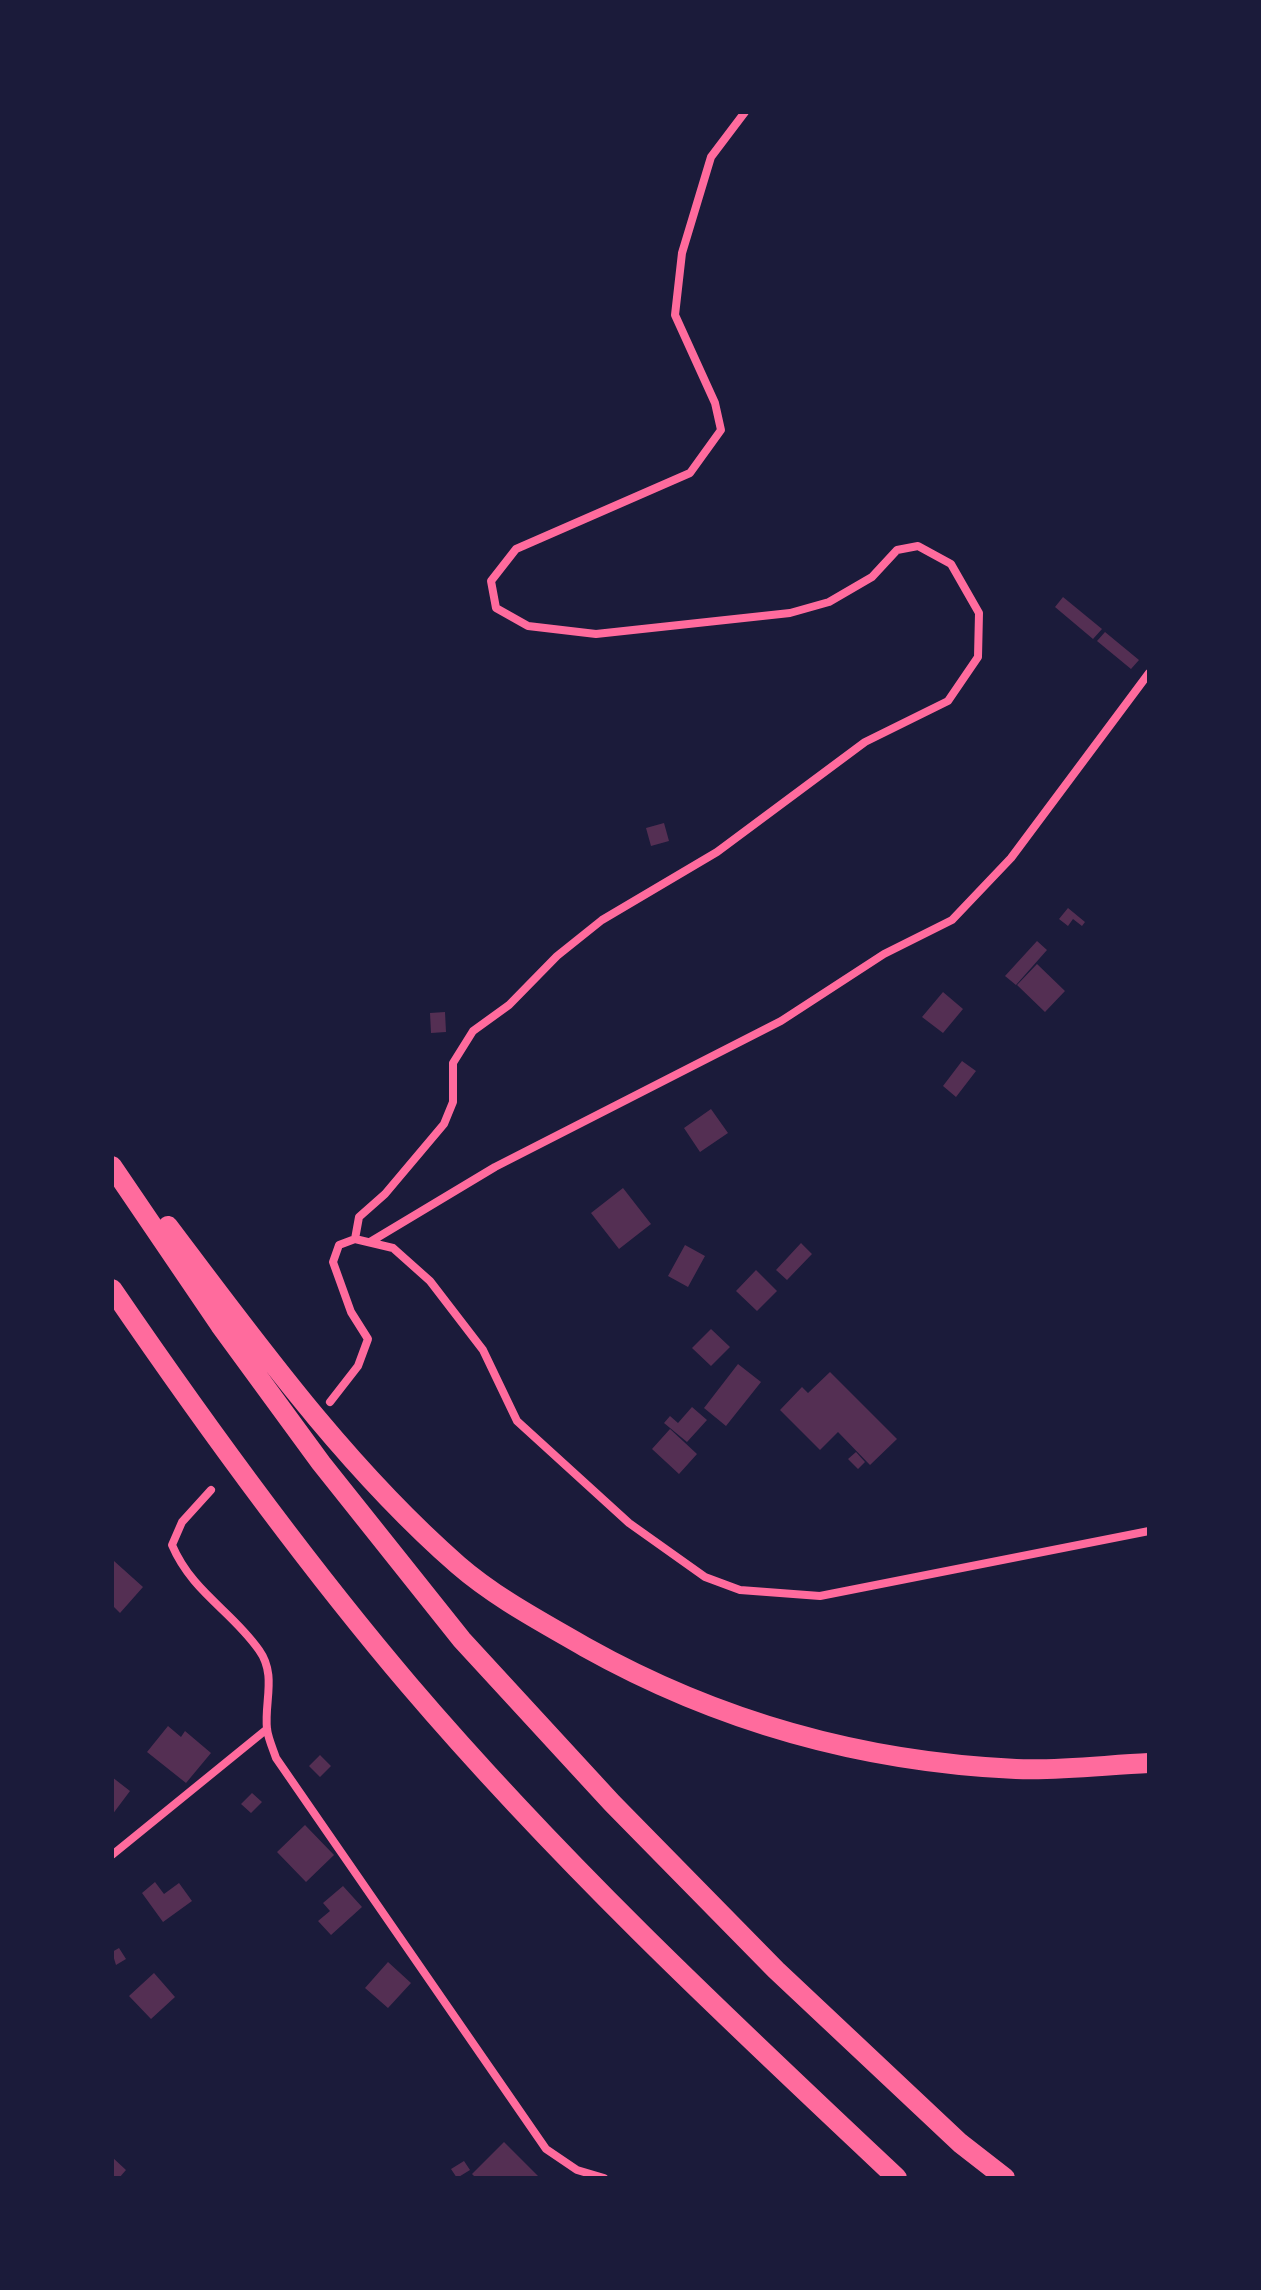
<!DOCTYPE html>
<style>
body{margin:0}
#map{position:relative;width:1261px;height:2290px;overflow:hidden;background:#1b1b3a;font-family:Karla,sans-serif}
canvas{display:block}
.frame{position:absolute;inset:0;border:114px solid #1b1b3a;pointer-events:none}
</style>
<div id="map">
<canvas width="1261" height="2290"></canvas>
<div class="frame"></div>
</div>
<script>
const c = document.querySelector('canvas').getContext('2d');
c.lineJoin = 'round';
function fill(path, color) {
  c.fillStyle = color;
  c.fill(path, 'evenodd');
}
function stroke(path, color, width, dash) {
  c.strokeStyle = color;
  c.lineWidth = width;
  c.lineCap = dash ? 'butt' : 'round';
  c.setLineDash(dash || []);
  c.stroke(path);
}
fill(new Path2D(`
 M1063,597L1102,629L1093,639L1055,607Z
 M1105,632L1139,660L1131,669L1097,641Z
 M664,823L669,841L651,846L646,828Z
 M1068,908L1085,922L1082,926L1073,919L1068,926L1059,919Z
 M1037,941L1047,950L1016,985L1005,976Z
 M1037,964L1065,991L1045,1012L1017,985Z
 M943,992L963,1009L943,1033L922,1017Z
 M445,1012L446,1032L431,1033L430,1013Z
 M962,1061L976,1071L956,1097L943,1086Z
 M711,1109L728,1133L700,1152L684,1128Z
 M623,1188L651,1224L619,1249L591,1213Z
 M801,1243L812,1254L787,1280L776,1270Z
 M685,1245L705,1256L688,1287L668,1276Z
 M756,1270L777,1291L757,1311L736,1291Z
 M711,1329L730,1347L711,1366L692,1348Z
 M738,1364L761,1382L726,1426L704,1408Z
 M830,1372L897,1439L870,1465L838,1432L820,1450L780,1410L802,1387L808,1393Z
 M692,1407L707,1420L687,1442L664,1423L670,1416L678,1423Z
 M670,1429L697,1454L679,1474L652,1449Z
 M856,1452L865,1462L858,1469L848,1459Z
 M114,1561L143,1587L120,1613L112,1605Z
 M168,1726L181,1737L185,1731L211,1753L186,1783L147,1752Z
 M320,1755L331,1766L320,1777L309,1766Z
 M112,1777L130,1791L112,1815Z
 M252,1793L262,1802L251,1813L241,1804Z
 M305,1825L334,1855L306,1882L277,1852Z
 M155,1882L164,1894L179,1883L192,1901L163,1922L142,1893Z
 M343,1886L362,1907L331,1935L318,1921L330,1911L323,1903Z
 M119,1948L126,1959L116,1965L112,1952Z
 M388,1962L411,1983L388,2008L365,1988Z
 M154,1973L175,1997L151,2019L129,1996Z
 M504,2142L538,2176L536,2178H476L472,2174Z
 M112,2157L126,2170L119,2178H112Z
 M464,2161L470,2170L457,2178L451,2169Z`), '#542f53');
stroke(new Path2D(`
 M355,1239L359,1217L385,1194L444,1124L453,1102V1063L473,1031L509,1005L557,956L602,920L717,852L865,742L948,701L978,657L979,613L951,564L918,546L897,550L872,577L829,602L790,613L596,634L528,626L496,608L491,581L516,549L690,473L721,430L715,403L675,315L682,253L711,157L745,112
 M370,1242L495,1167L781,1021L884,954L952,920L1011,858L1149,673
 M330,1402L358,1366L368,1339L351,1312L333,1262L339,1245L355,1239L393,1248L430,1281L483,1350L517,1421L629,1523L705,1577L740,1590L820,1596L1149,1531
 M211,1490L182,1522L172,1545C192,1592 232,1611 259,1650C277,1675 264,1702 267,1729C268,1738 273,1749 276,1758L546,2149L577,2170L604,2178
 M112,1855L267,1729`), '#ff6b9d', 8);
stroke(new Path2D(`
 M112,1166L220,1325L321,1463L462,1640L612,1803L776,1970L960,2143L1005,2178
 M168,1226C257,1344 346,1467 458,1565C496,1598 542,1622 585,1647C719,1722 863,1762 1016,1769C1060,1771 1105,1765 1149,1763
 M112,1289C205,1425 302,1559 409,1685C559,1861 729,2020 897,2178`), '#ff6b9d', 20);
</script>
